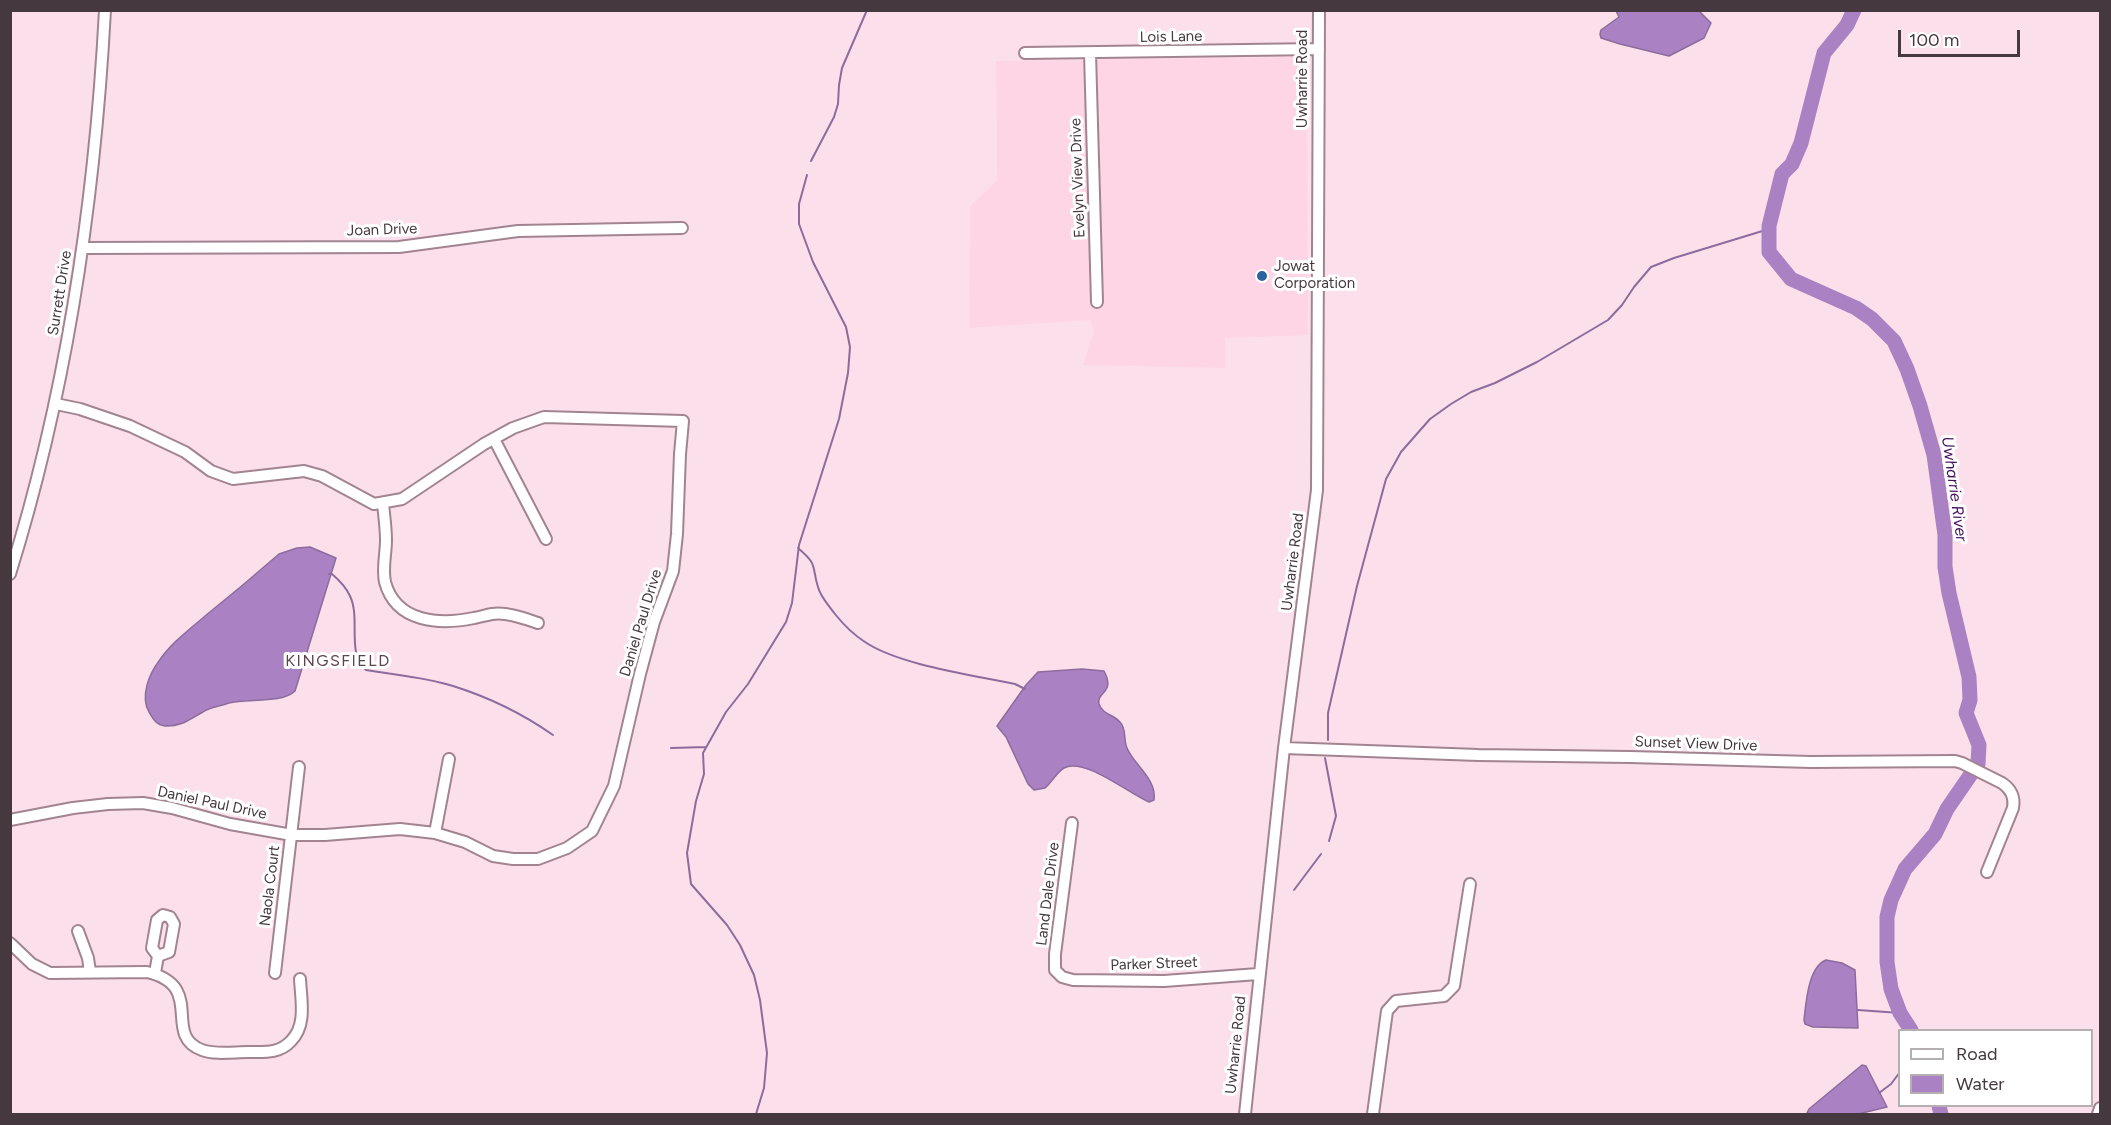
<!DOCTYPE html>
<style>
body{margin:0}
#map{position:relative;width:2111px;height:1125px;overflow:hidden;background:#fbe0eb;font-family:Figtree,sans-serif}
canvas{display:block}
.frame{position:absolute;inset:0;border:12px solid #45383e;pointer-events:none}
.legend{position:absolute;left:1898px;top:1029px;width:195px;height:78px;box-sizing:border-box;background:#fff;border:2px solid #b5afb2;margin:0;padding:8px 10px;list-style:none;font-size:18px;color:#45383e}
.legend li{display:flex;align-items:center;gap:12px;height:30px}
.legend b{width:30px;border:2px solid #b5afb2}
.scale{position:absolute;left:1898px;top:30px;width:122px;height:27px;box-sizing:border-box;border:3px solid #45383e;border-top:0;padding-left:8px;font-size:18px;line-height:21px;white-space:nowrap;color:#45383e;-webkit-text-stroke:4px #fff;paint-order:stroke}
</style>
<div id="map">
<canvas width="2111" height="1125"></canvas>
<div class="frame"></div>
<ul class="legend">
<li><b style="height:8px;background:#fff"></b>Road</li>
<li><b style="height:16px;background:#aa82c4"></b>Water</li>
</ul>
<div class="scale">100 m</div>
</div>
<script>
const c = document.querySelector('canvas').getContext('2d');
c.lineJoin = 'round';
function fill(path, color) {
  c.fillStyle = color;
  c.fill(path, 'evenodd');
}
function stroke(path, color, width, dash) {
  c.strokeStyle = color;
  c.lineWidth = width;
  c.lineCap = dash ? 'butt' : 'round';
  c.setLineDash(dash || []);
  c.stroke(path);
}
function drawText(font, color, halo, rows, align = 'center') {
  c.font = font + ' Figtree,sans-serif';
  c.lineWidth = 6;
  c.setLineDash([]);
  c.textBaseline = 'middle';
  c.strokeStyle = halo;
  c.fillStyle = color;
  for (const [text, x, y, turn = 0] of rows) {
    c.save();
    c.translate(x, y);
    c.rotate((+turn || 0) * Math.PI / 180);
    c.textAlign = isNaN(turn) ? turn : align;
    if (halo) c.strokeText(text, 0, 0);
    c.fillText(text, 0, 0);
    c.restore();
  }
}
fill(new Path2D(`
 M1295,57L1307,80L1308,335L1225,338V368L1083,365L1094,331L1090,320L969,328L970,206L997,180L996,61Z`), '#fed5e5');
const water = new Path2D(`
 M1616,11H1699L1711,23L1704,38L1669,56L1620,44L1601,38L1600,34L1601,30L1619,17Z
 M310,547L336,558L295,691C282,704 247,698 229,703C221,706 210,707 203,712C190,719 181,727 165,726C156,725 153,719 149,712C140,697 149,674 159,661C171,643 189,630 205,616C230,596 255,575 279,554L297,548Z
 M1082,669L1104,671C1116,693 1096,692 1099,704C1102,714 1114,715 1120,722C1127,729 1123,739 1127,748C1134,765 1157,779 1154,800L1149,802C1129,794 1085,757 1064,768C1057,772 1051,783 1045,788L1034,790L1028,784L1006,737L997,726L1026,685L1038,672Z
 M1826,960L1842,963L1855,970L1858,1028L1813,1027L1805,1024L1804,1020C1806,1003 1808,967 1826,960Z
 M1862,1065L1866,1066L1887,1107L1858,1114H1810L1807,1113L1809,1109Z`);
fill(water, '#aa82c4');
stroke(water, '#8c6c9c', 1.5);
stroke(new Path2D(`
 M811,161L834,117L838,104L839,85L842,68L867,10
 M798,548C819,566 811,565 818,587C820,596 829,606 835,614C843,624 854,635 865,642C899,665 973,675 1015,684L1025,689
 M329,574H332C339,580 346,587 350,596C361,619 346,653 366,670C395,675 425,677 453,686C488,697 523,714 553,735
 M1328,740V713L1357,586L1386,479L1401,452L1430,419L1451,404L1471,392L1495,383L1537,362L1608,320L1622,305L1634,287L1651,267L1674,258L1769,229
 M671,748L706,747
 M1325,758L1336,816L1329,841
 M1294,890L1321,854
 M1858,1010L1900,1013
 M1879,1093L1891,1084L1900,1072
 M756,1114L764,1088L767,1053L760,1000L754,975L740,945L727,925L691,884L687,853L696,801L704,774L703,753L726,712L748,684L786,622L792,603L799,545L839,419L848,373L850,347L846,327L813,262L799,224V204L807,175`), '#8c6c9c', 2);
stroke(new Path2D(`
 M1854,10L1847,25L1824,53L1801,143L1792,164L1782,174L1769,226V252L1791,279L1856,308L1872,319L1894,341L1907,369L1920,406L1934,455L1945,535V567L1949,593L1969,677L1970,700L1966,713L1979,745L1978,764L1947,809L1935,834L1905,869L1891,900L1887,917V962L1891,989L1900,1013L1911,1030
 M1939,1106L1941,1114`), '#aa82c4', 15);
const minor = new Path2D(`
 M1025,53L1319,49
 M1090,53L1097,302
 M83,248L399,247L518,231L682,228
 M494,439L546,539
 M383,503C384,515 386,528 386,540C386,554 382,568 385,582C396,623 440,625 474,618C480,617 486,615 492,614C508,612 523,618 538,623
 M10,574C67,391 95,201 105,10
 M1284,748L1478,755L1630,757L1811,762L1955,761L1962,763L2002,783C2011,789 2015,797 2013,808L1987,872
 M10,820L73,808L108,804L143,803L172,808L230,824L292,835H325L400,829L435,833L465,842L493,856L513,859H538L567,848L592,831L614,786L640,674L654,622L673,571L677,534L680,454L683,421L544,417L513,428L484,444L402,499L374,504L322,476L304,471L233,479L211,471L185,452L130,426L80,409L56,404
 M1072,823L1055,954V970L1062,977L1073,980L1164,981L1258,974
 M435,833L449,759
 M78,931L88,958L90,972
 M10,943L32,964L50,973L147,972C207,986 161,1035 202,1050C215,1055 234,1052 248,1052C264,1052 279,1054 291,1041C307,1025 301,1000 300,979
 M155,973L158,956L152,948L157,920L163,915L170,917L174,924L169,952L158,956
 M275,973L299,767
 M1245,1114L1284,748L1317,490L1319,10
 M1373,1114L1387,1011L1396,1001L1444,996L1454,986L1470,884
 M2098,1114L2100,1108`);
stroke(minor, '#a28490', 14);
stroke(minor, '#fff', 10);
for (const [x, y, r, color] of [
 [1262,276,6,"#2b639c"]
]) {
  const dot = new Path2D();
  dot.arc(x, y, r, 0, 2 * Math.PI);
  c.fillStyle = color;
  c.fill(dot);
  stroke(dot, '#fff', 2);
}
drawText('15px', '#45383e', '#fff', [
 ["Lois Lane",1171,37,-1],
 ["Uwharrie Road",1303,79,-90],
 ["Evelyn View Drive",1078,178,-92],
 ["Joan Drive",382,230,-2],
 ["Surrett Drive",60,293,-81],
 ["Uwharrie Road",1293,562,-83],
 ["Daniel Paul Drive",641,623,-73],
 ["Sunset View Drive",1696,744,2],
 ["Daniel Paul Drive",212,803,12],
 ["Naola Court",270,886,-83],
 ["Land Dale Drive",1048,894,-83],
 ["Parker Street",1154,964,-2],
 ["Uwharrie Road",1236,1045,-84]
]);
drawText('15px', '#45383e', '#fff', [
 ["Jowat",1274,267],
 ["Corporation",1274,284]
], 'left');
drawText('italic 16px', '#450f5f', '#fff', [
 ["Uwharrie River",1954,489,82]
]);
c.letterSpacing = '1.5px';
drawText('16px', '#5f4450', '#fff', [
 ["KINGSFIELD",338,661]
]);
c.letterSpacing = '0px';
</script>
